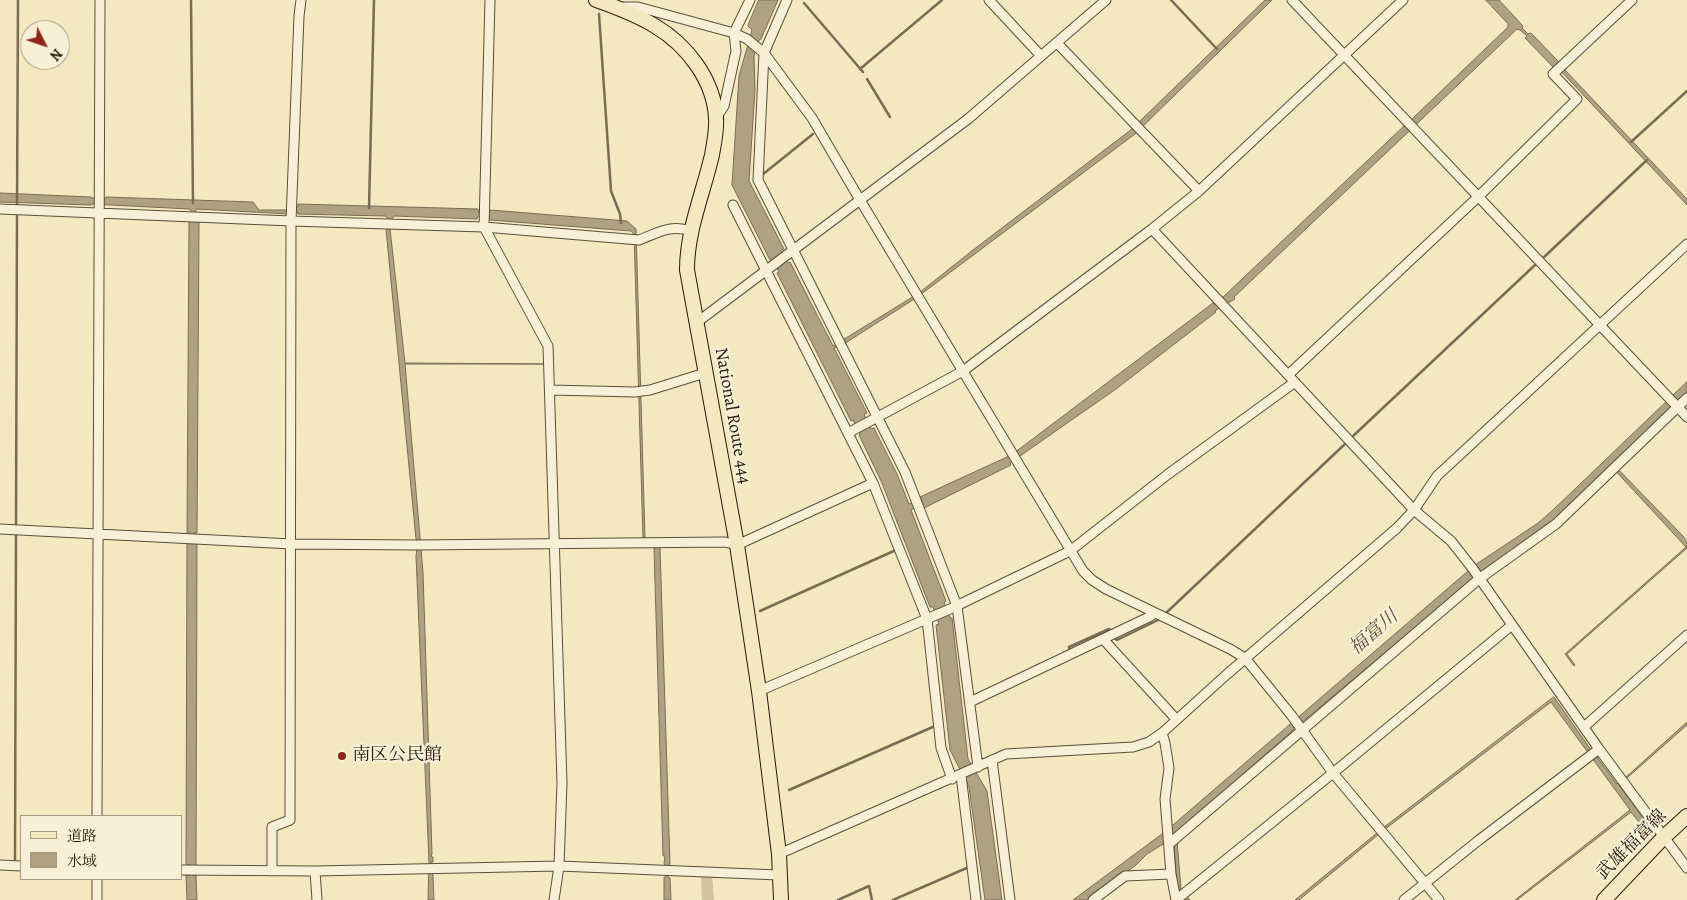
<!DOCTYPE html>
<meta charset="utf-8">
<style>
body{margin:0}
#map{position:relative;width:1687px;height:900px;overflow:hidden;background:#f3e8c0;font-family:Alegreya,"Noto Serif JP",serif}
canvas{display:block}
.legend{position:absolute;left:20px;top:815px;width:162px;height:65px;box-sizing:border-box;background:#f7f0d6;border:1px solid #a59a85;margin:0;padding:6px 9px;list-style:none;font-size:15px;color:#2a1a0c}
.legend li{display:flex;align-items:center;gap:10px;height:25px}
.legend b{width:25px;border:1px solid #a59a85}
.north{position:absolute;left:20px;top:20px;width:50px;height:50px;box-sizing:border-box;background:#f7f0d6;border:1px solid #a59a85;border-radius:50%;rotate:131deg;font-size:14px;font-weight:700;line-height:20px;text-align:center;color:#2a1a0c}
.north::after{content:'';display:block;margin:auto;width:18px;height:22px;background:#8f2418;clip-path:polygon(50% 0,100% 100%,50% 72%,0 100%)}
</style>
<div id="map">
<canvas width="1687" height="900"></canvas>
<ul class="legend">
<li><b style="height:6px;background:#f3e8c0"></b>道路</li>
<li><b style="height:14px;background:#afa283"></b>水域</li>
</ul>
<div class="north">N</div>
</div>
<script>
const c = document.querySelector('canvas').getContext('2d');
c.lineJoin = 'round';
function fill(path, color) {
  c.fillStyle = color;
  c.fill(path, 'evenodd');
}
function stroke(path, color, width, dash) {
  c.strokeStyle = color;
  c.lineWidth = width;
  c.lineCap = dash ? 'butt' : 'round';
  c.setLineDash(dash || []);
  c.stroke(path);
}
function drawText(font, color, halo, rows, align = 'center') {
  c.font = font + ' Alegreya,"Noto Serif JP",serif';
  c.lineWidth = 4.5;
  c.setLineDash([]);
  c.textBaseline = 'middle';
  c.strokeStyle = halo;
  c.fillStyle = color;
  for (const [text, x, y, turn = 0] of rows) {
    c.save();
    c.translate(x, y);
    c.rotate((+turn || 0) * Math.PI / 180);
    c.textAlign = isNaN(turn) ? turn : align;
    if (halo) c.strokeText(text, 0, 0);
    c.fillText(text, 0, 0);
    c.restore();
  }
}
fill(new Path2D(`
 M712,875L714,900H702L701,877Z`), '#d1c5a1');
const water = new Path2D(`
 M759,0H778L761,39L759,40L754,55L755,90L749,181L784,249L781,250L788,263L790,262L833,346L919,293L973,250L1132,129L1133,130L1140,124L1139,122L1265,0H1272L1135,134L916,298L847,342L834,348L867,413L864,414L871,429L874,428L897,474L909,504L914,502L916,507L911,510L946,601L944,602L950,618H952L968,759L987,791L1002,900H985L969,787L950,750L936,625L939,624L933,607H930L882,483L859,435L860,434L853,420L851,421L777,273L779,272L772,260H770L732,185L739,76L752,30L748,26Z
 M1486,0H1499L1523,26L1522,28L1528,34L1531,33L1559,62L1557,65L1563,71L1565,70L1687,199V205L1556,66L1553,67L1525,38L1527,36L1520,30L1517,29L1234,297L1235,299L1228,303L1227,302L1215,311L1216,312L1116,389L1010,463L1011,465L924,508L920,497L1007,457L1018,450L1213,303L1215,305L1223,298V297L1404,126L1405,127L1413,120L1412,119L1508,27V24Z
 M0,193L91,197L92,198L106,199V197L253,202L259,210H287L298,207V204L478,209L479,213H489L490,210L627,221L636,229L645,538L660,548L670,864L668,865V877L670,878L671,900H664V877H666V865L664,864L665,856H663L654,548H656L643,539L634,234L631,231L490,220L489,217L478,216L477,219L394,216L391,220L390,229L405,363L543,364H405L423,572L432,854L431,857H433V862H431L432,874L433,875L434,900H428L429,862L416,556L418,542L416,539L386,229H388L389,219L385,216L298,214L297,211L289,214L197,209L195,212V221L199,222L197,533H194V543H197L196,865L193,866V875H196L197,900H187L186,875H190V865H186L187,543H190V533H187L189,222L192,221V212L189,209L91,204V205L0,202Z
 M1687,382V392L1613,464L1683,536L1687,542V548L1567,654L1575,665L1574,666L1565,654L1686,547L1611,466L1553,520L1475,577L1301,723L1181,829L1177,841L1181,889L1190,900H1184L1185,897L1180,891H1177L1174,842L1165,843L1147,854L1136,865L1088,900H1073L1166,831L1475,565L1538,523L1553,510Z
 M1554,697L1596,757H1597L1617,784L1625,778L1687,722V725L1619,785L1654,833L1650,836L1631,812L1517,900H1515L1630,810L1551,702L1384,830L1299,900H1295L1383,828Z`);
fill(water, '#afa283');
stroke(water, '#7a6c53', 1);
stroke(new Path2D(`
 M191,0L193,203
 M1171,0L1217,49
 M804,3L863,72
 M599,14L611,191L620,214L621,223
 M860,69L942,0
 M867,79L890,117
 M1631,142L1687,91
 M762,175L813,134
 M17,206L18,0
 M369,208L374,0
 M1543,258L1647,160
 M1352,437L1535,265
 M16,524L17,214
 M760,611L896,550
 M1166,613L1345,444
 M1115,638L1117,640L1158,620
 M1067,651L1070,650L1069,647L1109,629L1112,631
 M789,790L935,726
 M15,860L16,534
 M838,900L869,886L872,900
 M893,900L969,867`), '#7a6c53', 2.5);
const minor = new Path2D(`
 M490,0L484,227L548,346L562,783L559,866L554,900
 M787,0L764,53L758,180L905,472L957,606L978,767
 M989,0L1041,56
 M1292,0L1687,417
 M623,7H638L734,33L747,39L764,53L812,118L860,200L1083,571L1092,580L1106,589L1230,649L1245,658L1292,716L1333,773L1439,900
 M1057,43L1199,191
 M716,118L724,106L736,51L734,33L750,0
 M733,205L873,483L927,619L941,748L952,779
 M0,209L291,221L484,227L639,240C658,233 670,224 691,231
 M1152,229L1414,510L1451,541L1473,569L1599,749L1687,868
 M696,323L968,119L1106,0
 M1288,375L1478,197L1577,99L1553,74L1632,0
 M550,390L635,392L650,390L705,373
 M848,433L963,371L1152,229L1199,191L1403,0
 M0,529L292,544L416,545L725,542L737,545L873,483
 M1103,639L1176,719
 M759,691L950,609L1070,551L1167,475L1295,382
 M970,702L1149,617L1155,613
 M1584,727L1687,635
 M992,760L1010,900
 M961,775L976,900
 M97,816L100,0
 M1169,844L1479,579L1556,524L1687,398
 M779,854L1006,754L1133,747L1149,742L1162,733
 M0,865L21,866
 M181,870L315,871L559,866L779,875
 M272,871V827L290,820L291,221L299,16L301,0
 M315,871L317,900
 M97,900V879
 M1093,900L1125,876L1171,874
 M1176,900L1171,874L1165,799L1169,768L1165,743L1162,733L1225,676L1397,528L1414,510L1437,476L1687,244
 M1176,900L1333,773L1512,625
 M1404,900L1479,840L1599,749`);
const primary = new Path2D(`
 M1604,900L1664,837L1687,816`);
const trunk = new Path2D(`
 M596,0C616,7 637,15 655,26C687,45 714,80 716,118C717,130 714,143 712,155C703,194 687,230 687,270L737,545L759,691L779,854L781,900`);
stroke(minor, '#5c4e39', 11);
stroke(primary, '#2a1a0c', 16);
stroke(trunk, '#2a1a0c', 16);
stroke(minor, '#f7f0d6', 9);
stroke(primary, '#f3e8c0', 14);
stroke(trunk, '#f3e8c0', 14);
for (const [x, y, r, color] of [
 [342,756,5,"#8f2418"]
]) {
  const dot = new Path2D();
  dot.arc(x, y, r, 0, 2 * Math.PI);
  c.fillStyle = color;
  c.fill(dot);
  stroke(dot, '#f7f0d6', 2);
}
drawText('18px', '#2a1a0c', '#f7f0d6', [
 ["National Route 444",732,416,80],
 ["武雄福富線",1632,845,-45]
]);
drawText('18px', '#2a1a0c', '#f7f0d6', [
 ["南区公民館",352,756]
], 'left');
drawText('italic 19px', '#5f503c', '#f7f0d6', [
 ["福富川",1374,633,-41]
]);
</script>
